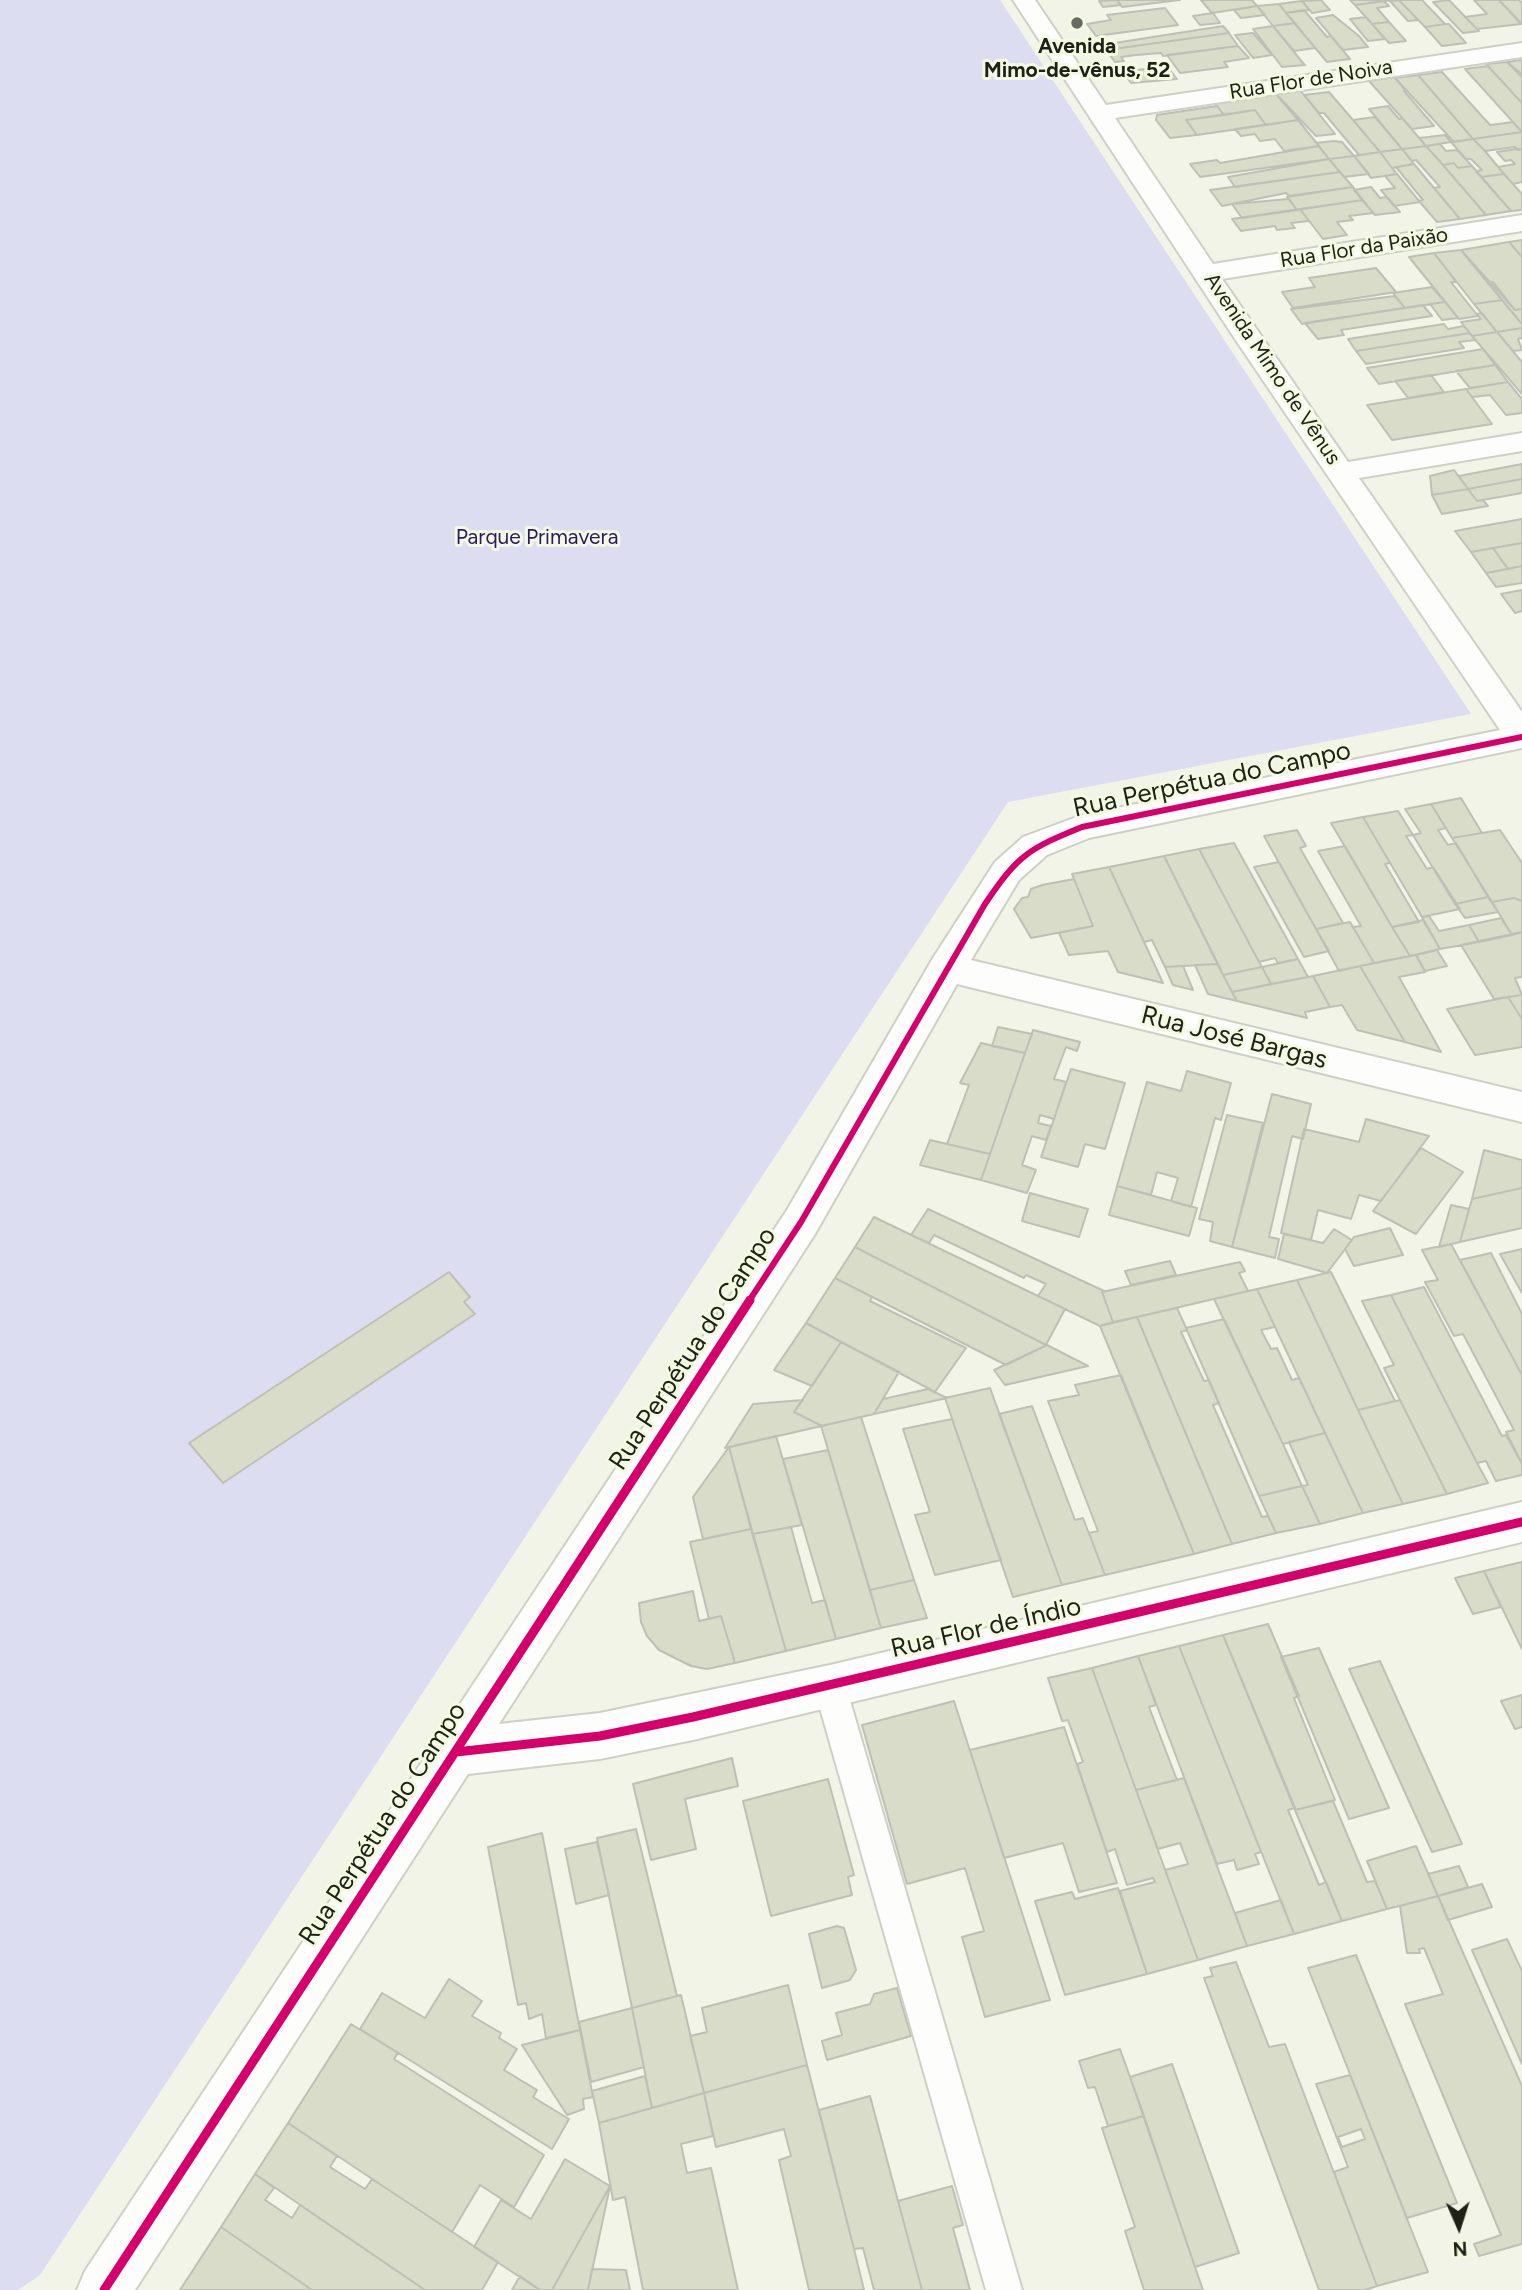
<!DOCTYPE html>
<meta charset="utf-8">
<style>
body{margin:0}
#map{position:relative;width:1522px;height:2290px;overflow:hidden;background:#f1f4e7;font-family:Figtree,sans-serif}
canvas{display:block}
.north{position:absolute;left:1424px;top:2192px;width:70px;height:70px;-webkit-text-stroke:5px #f4fae1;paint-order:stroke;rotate:177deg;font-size:19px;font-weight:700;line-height:28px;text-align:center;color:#1f2118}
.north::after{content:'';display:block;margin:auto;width:24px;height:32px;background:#1f2118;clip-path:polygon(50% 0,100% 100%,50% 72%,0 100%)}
</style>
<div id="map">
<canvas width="1522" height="2290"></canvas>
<div class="north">N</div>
</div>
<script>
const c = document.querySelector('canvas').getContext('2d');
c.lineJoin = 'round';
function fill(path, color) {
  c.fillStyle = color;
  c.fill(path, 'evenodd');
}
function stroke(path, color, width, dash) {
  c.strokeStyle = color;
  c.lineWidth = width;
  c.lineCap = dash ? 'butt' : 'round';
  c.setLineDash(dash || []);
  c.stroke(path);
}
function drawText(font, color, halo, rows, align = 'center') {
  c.font = font + ' Figtree,sans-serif';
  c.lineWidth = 6;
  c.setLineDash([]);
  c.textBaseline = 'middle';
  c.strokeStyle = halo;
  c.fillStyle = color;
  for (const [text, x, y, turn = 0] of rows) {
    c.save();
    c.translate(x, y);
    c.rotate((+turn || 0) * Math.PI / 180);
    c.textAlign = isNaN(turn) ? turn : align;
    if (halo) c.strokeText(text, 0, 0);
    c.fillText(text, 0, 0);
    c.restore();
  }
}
fill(new Path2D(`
 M0,0H1000L1471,714L1008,802L40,2275L18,2290H0Z`), '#ddddf2');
const building = new Path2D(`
 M1117,0H1180L1122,7Z
 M1117,0L1121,5L1103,7L1099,1Z
 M1201,0H1252L1257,6L1212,13Z
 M1321,0L1330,10L1312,13L1302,1Z
 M1350,0H1393L1355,5Z
 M1399,0L1418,20L1408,21L1390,1Z
 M1399,0H1422L1445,24L1425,27Z
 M1449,0L1477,29L1479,31L1463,33L1433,2Z
 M1474,0H1499L1521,24L1477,29L1465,17L1487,14Z
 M1499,0H1519L1522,3V24Z
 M1302,1L1309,10L1286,13L1279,4Z
 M1384,1L1389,6L1377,8L1389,22L1372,24L1355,5Z
 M1279,4L1286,13L1295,23L1273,26L1257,6Z
 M1257,6L1265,15L1241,18L1234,10Z
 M1165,8L1178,25L1096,36L1087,24L1111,20L1107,15Z
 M1304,10L1327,37L1331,36L1350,59L1327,62L1286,13Z
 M1213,13L1220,23L1200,25L1193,16Z
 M1333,15L1359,36L1368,47L1343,50L1316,18Z
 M1366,17L1372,24L1385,39L1368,41L1350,19Z
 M1389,22L1406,41L1389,43L1372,24Z
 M1295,23L1315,48L1294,51L1273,26Z
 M1445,24H1449L1466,43L1442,46L1425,27Z
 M1223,26L1229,33L1106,50L1102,45Z
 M1273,26L1303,63L1305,65L1282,67L1253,29Z
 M1229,33L1238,46L1163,56L1161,53L1136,55L1121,57L1124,61L1115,62L1106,50Z
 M1253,33L1265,47L1272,55L1253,58L1235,35Z
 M1238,46L1249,58L1224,62L1228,67L1180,73L1167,55Z
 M1522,60V74L1507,62Z
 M1507,62L1522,77V103L1486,64Z
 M1167,66L1177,79L1131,83L1123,72Z
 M1488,66L1522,103V132L1465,69Z
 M1442,72L1490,125L1513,122L1522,132L1473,139L1418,75Z
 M1418,75L1473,139L1454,142L1395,78Z
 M1394,77L1406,91H1404L1434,126L1412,129L1369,81Z
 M1300,90L1335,134L1316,136L1276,94Z
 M1329,92L1353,120L1380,152L1359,155L1324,113H1319L1304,95Z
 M1276,94L1298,120L1266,125L1255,110L1224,115L1214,102Z
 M1217,106L1224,115L1186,120L1197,135L1170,138L1156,120L1157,115Z
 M1388,106L1399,119L1402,118L1426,146L1402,149L1369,109Z
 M1255,110L1266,125L1197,135L1186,120Z
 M1375,117L1402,149L1380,152L1353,120Z
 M1298,120L1319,146L1284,151L1275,139L1260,141L1255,134L1241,136L1235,129Z
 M1522,132V149L1518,150L1515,147L1485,151L1473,139Z
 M1445,135L1451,142L1426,146L1420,138Z
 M1473,139L1485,151L1504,174L1481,177L1476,171L1482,170L1471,159H1466L1451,142Z
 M1334,141L1342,142L1354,156L1329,159L1316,143Z
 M1440,144L1446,151L1457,150L1472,166L1458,168L1454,163L1443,165L1426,146Z
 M1319,146L1329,159L1200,177L1190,164L1217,160L1220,163Z
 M1426,146L1443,165L1486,215L1460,219L1434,188L1440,187L1416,160L1412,161L1402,149Z
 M1402,149L1414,164L1392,168L1380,152Z
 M1517,149H1522V182L1513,184L1498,167L1515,164L1511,160L1505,161L1497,152Z
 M1380,152L1392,168L1397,174L1371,178L1354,156Z
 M1354,156L1369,174L1344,177L1329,159Z
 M1329,159L1340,172L1235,187L1228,177Z
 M1454,163L1458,168L1472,166L1511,211L1486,215L1443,165Z
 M1414,164L1434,188L1460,219L1437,222L1419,201L1423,200L1396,167Z
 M1340,172L1353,187L1289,196L1286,193L1222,206L1210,190Z
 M1397,174L1419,201L1420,202L1394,206L1381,190L1395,188L1385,176Z
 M1504,174L1522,194V210L1511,211L1481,177Z
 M1353,187L1363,200L1297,210L1287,197Z
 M1371,187L1380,198L1387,197L1400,212L1375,215L1354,190Z
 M1289,199L1297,210L1242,218L1232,204Z
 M1363,200L1373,213L1349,216L1353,220L1337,222L1347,235L1323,239L1300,209Z
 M1300,209L1309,221L1291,223L1295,228L1277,230L1275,226L1241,231L1232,219Z
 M1522,240V257L1509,242Z
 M1509,242L1522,257V309L1515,310L1461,250Z
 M1461,250L1488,283L1502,300L1474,304L1434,253Z
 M1434,253L1456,282H1451L1478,316L1459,319L1409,257Z
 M1376,268L1396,292L1293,308L1282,292L1315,287L1309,278Z
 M1493,282L1515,310L1522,309V324L1488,283Z
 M1432,287L1445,302L1405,308L1393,293Z
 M1395,296L1405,308L1302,324L1291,309Z
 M1502,300L1522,324V328L1497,332L1474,304Z
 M1445,302L1458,318L1442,320L1430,304Z
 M1423,305L1432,316L1341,330L1344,335L1318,339L1305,323Z
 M1482,313L1497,332L1472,336L1461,322L1481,319L1477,314Z
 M1444,324L1448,329L1464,326L1470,333L1356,351L1348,339Z
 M1522,328V338L1518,339L1522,350L1513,351L1497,332Z
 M1497,332L1522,362V394L1472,336Z
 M1470,333L1475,340L1459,342L1464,348L1366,364L1356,351Z
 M1483,349L1495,365L1379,384L1367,368Z
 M1495,365L1508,382L1470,388L1456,371Z
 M1431,375L1444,392L1408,398L1395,381Z
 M1508,382L1522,399V413L1506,415L1490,395L1472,397L1466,389Z
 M1466,389L1492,424L1392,440L1367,405Z
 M1522,464V479L1468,489L1459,476Z
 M1454,470L1468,489L1432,495L1430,476Z
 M1522,479V493L1477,501L1468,489Z
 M1468,489L1477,501L1483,500L1488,506L1442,514L1432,495Z
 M1522,519V543L1471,552L1455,531Z
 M1522,543V566L1508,569L1493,548Z
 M1493,548L1508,569L1486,573L1471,552Z
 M1522,566V583L1496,587L1486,573Z
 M1522,590V611L1515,613L1501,594Z
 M1461,798L1482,833L1452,838L1431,804Z
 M1431,804L1446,828L1438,830L1448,845L1456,843L1488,897L1455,904L1413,835L1421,833L1405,809Z
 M1398,811L1413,835L1406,836L1427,869L1433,867L1460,909L1422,917L1363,817Z
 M1363,817L1390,863L1385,864L1419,922L1392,927L1331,823Z
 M1297,830L1306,846L1300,848L1343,923L1316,929L1264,836Z
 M1500,830L1522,863V901L1514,898L1492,902L1452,838Z
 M1234,843L1298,959L1278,963L1275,958L1259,962L1199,849Z
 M1345,846L1392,927L1410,956L1374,963L1353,927L1361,926L1318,851Z
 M1199,849L1259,962L1262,967L1223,975L1164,856Z
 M1164,856L1218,964L1165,967L1152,940L1144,942L1109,867Z
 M1279,862L1316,929L1329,951L1304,957L1254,867Z
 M1109,867L1144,942L1163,983L1118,972L1108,951L1069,955L1059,933L1093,926L1072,874Z
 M1074,879L1093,926L1031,938L1014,909L1022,898L1028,897L1031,889L1042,885Z
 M1488,897L1498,912L1465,918L1455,904Z
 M1514,898L1522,901V932L1512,935L1492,902Z
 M1429,916L1439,931L1469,925L1479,942L1440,949L1422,917Z
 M1501,918L1512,935L1479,942L1469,925Z
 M1423,920L1440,949L1410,956L1392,927Z
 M1350,922L1374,963L1339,971L1316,929Z
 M1522,932V977L1515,978L1522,995L1494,999L1461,945Z
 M1437,950L1447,966L1425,971L1416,955Z
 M1416,955L1425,972L1399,977L1441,1052L1405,1042L1360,966Z
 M1298,959L1308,977L1271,984L1262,967Z
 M1218,964L1223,975L1237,1001L1208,994L1195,965Z
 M1183,966L1193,990L1173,985L1165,967Z
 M1360,966L1405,1042L1357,1030L1342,1005L1330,1007L1313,976Z
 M1262,967L1271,984L1232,992L1223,975Z
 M1313,976L1330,1007L1305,1012L1307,1018L1237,1001L1232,992Z
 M1522,995V1019L1508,997Z
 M1508,997L1522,1019V1047L1475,1055L1447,1009Z
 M998,1027L1032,1034L1025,1053L992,1046Z
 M1033,1030L1080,1042L1077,1051L1066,1047L1054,1079L1066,1082L1054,1119L1040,1115L1038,1123L1051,1126L1046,1140L1032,1136L1022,1165L1036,1170L1027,1193L981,1180Z
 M981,1043L1025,1053L990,1154L947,1144L969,1085L960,1083Z
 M1071,1069L1125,1083L1105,1149L1085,1144L1078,1167L1041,1157Z
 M1187,1071L1231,1083L1221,1120L1215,1118L1191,1207L1171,1201L1178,1178L1157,1172L1151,1195L1117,1186L1147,1082L1181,1091Z
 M1272,1094L1311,1104L1303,1139L1292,1136L1269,1237L1279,1239L1275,1258L1232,1247Z
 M1227,1115L1263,1123L1232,1247L1210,1241L1213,1222L1199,1219Z
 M1366,1119L1429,1136L1381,1201L1359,1195L1351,1219L1318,1210L1311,1240L1281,1233L1304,1129L1359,1142Z
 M930,1140L990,1154L981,1180L920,1165Z
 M1421,1148L1463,1172L1416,1234L1373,1211Z
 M1484,1150L1522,1160V1188L1472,1199Z
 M1117,1186L1197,1208L1189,1236L1109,1215Z
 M1522,1188V1228L1460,1242L1472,1199Z
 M1030,1193L1088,1209L1079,1237L1022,1221Z
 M1451,1205L1469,1209L1460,1242L1439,1247Z
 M928,1209L1104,1291L1102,1292L1113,1322L1100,1326L1038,1296L1046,1284L1026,1275L1024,1278L934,1235L929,1243L911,1235Z
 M874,1217L1065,1309L1046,1345L855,1247Z
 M1390,1228L1403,1255L1354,1266L1345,1249L1354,1237Z
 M1334,1229L1352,1240L1327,1273L1278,1259L1284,1234L1323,1243Z
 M1451,1244L1522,1375V1464L1506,1432L1514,1430L1463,1334L1454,1336L1425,1282L1438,1280L1422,1250Z
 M855,1247L1046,1345H1047L1006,1365L835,1278Z
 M1522,1249V1293L1500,1254Z
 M1491,1253L1522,1314V1375L1460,1260Z
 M1170,1261L1176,1275L1131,1285L1125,1271Z
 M1240,1262L1245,1271L1239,1273L1248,1291L1137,1317L1113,1322L1102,1292Z
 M449,1272L470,1297L464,1302L475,1314L223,1483L189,1443Z
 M1331,1272L1395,1401L1358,1410L1297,1280Z
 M835,1278L872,1297L870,1301L966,1348L935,1392L806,1323Z
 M1297,1280L1358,1410L1403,1504L1363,1513L1257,1289Z
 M1424,1287L1502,1436L1506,1435L1522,1464V1475L1496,1481L1486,1461L1477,1463L1391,1295Z
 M1257,1289L1275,1327L1261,1330L1271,1349L1277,1348L1292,1380L1299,1378L1325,1433L1283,1444L1214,1299Z
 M1391,1295L1477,1463L1488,1483L1447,1494L1384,1368L1394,1365L1362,1301Z
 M1177,1308L1187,1330L1181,1332L1204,1381L1209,1380L1219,1403L1213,1405L1262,1517L1268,1516L1276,1533L1232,1544L1137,1317Z
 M1137,1317L1232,1544L1194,1554L1100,1326Z
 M1224,1319L1283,1444L1302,1486L1259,1496L1186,1328Z
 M806,1323L841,1342L812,1386L774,1370Z
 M841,1342L899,1372L874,1414L822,1426L794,1412Z
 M1047,1345L1088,1366L1005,1385L994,1370Z
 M1121,1375L1194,1554L1105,1575L1089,1533L1098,1531L1048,1401L1079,1395L1075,1385Z
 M990,1388L1062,1585L1013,1597L945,1398Z
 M928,1389L947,1398L874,1414L883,1399Z
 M803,1400L794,1412L822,1426L725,1448L753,1404Z
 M1400,1400L1447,1494L1403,1504L1358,1410Z
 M1032,1406L1075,1520L1083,1518L1105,1575L1062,1585L999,1414Z
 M861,1417L914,1580L870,1590L821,1426Z
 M952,1419L1001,1560L935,1575L915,1515L930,1512L903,1429Z
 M1325,1433L1363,1513L1320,1524L1302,1486L1308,1485L1289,1442Z
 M776,1436L802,1525L753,1534L729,1447Z
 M729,1447L751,1529L703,1539L693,1497Z
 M828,1450L881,1628L836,1639L783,1459Z
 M1302,1486L1320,1524L1276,1533L1259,1496Z
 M791,1527L812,1603L825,1600L836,1639L786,1651L753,1534Z
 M751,1529L786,1651L735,1663L721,1616L709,1619L690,1542Z
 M1522,1562V1649L1484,1571Z
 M1484,1571L1501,1607L1473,1614L1455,1578Z
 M914,1580L927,1618L881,1628L870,1590Z
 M693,1591L699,1621L721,1616L735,1663L707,1669L691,1666L659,1650L647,1636L641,1622L639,1603Z
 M1268,1624L1299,1696L1294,1698L1335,1800L1295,1810L1223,1635Z
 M1223,1635L1295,1808L1288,1810L1319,1885L1326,1882L1342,1921L1294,1934L1179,1646Z
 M1179,1646L1261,1852L1255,1854L1259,1864L1237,1870L1234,1860L1217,1864L1138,1656Z
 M1319,1648L1389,1808L1349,1819L1281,1657Z
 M1138,1656L1156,1705L1149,1707L1177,1780L1136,1790L1092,1668Z
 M1380,1661L1462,1844L1432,1852L1349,1669Z
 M1092,1668L1136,1790L1198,1960L1147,1974L1120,1891L1155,1882L1153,1878L1127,1885L1115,1849L1107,1852L1077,1764L1083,1762L1068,1720L1062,1721L1048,1678Z
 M1522,1695V1727L1515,1729L1501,1701Z
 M954,1701L1050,2000L985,2017L962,1937L984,1931L965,1868L907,1884L862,1725Z
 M1064,1727L1117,1883L1079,1892L1063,1843L1004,1858L970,1750Z
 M732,1758L738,1786L685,1799L696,1849L651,1860L633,1784Z
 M1184,1778L1247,1946L1198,1960L1165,1870L1188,1864L1180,1843L1158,1849L1136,1790Z
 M828,1779L854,1875L848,1877L852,1895L771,1916L743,1801Z
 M1333,1801L1367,1882L1375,1881L1387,1909L1342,1921L1295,1810Z
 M636,1829L677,1996L632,2008L597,1838Z
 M542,1833L580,2030L546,2038L542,2014L529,2019L526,2003L518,2005L488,1847Z
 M597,1842L609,1895L576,1904L565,1849Z
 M1416,1846L1438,1896L1387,1909L1367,1861Z
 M1459,1866L1468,1887L1438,1896L1428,1874Z
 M1482,1884L1492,1907L1448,1920L1438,1896Z
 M1118,1888L1147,1974L1065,1995L1035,1901L1072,1892L1075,1899Z
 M1438,1896L1522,2086V2244L1479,2256L1474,2244L1501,2235L1405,2004L1443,1994L1424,1948L1419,1949L1420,1953H1407L1400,1906Z
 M1281,1900L1294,1934L1247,1946L1235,1913Z
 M837,1926L844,1928L856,1970L850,1980L822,1988L809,1934Z
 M1507,1939L1522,1971V2064L1472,1950Z
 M1356,1955L1457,2203L1407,2218L1308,1968Z
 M1236,1962L1269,2047L1285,2044L1377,2286L1365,2290H1319L1204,1978L1213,1976L1210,1968Z
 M449,1979L482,2001L472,2016L501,2033L499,2038L517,2049L504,2070L537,2090L533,2097L569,2119L552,2149L360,2029L382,1993L425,2018Z
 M788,1985L807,2065L704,2093L690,2036L707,2032L702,2008Z
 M897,1988L911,2036L827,2060L822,2041L842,2035L836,2013L870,2004L874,1994Z
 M681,1995L704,2093L652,2108L632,2008Z
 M632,2008L644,2067L591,2082L579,2022Z
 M351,2024L398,2053L394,2059L544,2155L514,2207L480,2185L452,2232L288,2123Z
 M580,2030L593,2097L583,2099L584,2109L567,2115L522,2045Z
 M1120,2049L1144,2116L1108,2126L1095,2087L1088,2088L1079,2061Z
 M1172,2064L1239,2253L1195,2267L1130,2077Z
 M807,2065L854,2249L864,2290H809L779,2160L791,2156L784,2129L716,2147L704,2093Z
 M1350,2075L1428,2272L1377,2286L1334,2172L1348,2167L1316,2084ZM1361,2129L1365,2139L1342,2147L1338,2137Z
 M645,2076L652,2108L599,2123L592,2091Z
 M704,2093L713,2136L681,2144L687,2173L711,2168L738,2290H643L625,2197L613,2200L599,2123Z
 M870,2096L898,2201L922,2290H874L863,2248L854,2249L819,2110Z
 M1144,2116L1195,2267L1203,2290H1144L1125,2231L1135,2227L1102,2128Z
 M288,2123L337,2156L330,2167L365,2189L372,2179L498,2262L482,2290H425L255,2174Z
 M565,2159L610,2186L552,2290H540L474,2247L501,2200L531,2219Z
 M255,2174L274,2188L265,2200L292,2218L300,2205L425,2290H312L221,2227Z
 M610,2186L588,2290H552Z
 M952,2186L963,2225L953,2228L970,2290H922L898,2201Z
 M221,2227L312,2290H180Z
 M592,2269L626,2270L630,2290H588Z
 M520,2276L540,2290H512Z`);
fill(building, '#d8dcc8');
stroke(building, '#bec0b6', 2);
const service = new Path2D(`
 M830,1672L841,1676L846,1687L1022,2290H986L814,1687L819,1676Z`);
const minor = new Path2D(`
 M1013,0H1035L1106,105L1522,43V57L1115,118L1213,264L1522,215V231L1222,279L1348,462L1522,433V451L1359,478L1522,712V748L1089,838L1047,855L1019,880L971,960L1522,1092V1122L957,984L815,1234L499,1724L600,1713L830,1665L1522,1502V1542L693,1740L600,1759L468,1774L135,2290H77L85,2271L787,1210L933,958L995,862L1023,837L1082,815L1500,730L1233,336Z`);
stroke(service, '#ced0c5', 4);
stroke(minor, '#ced0c5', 4);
fill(service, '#fdfdfb');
fill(minor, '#fdfdfb');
stroke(new Path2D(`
 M749,1301L801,1222L985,904C1018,855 1028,849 1082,827L1522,737`), '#d6006c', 6);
stroke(new Path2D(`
 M456,1752L600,1736L693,1717L1522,1522
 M104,2290L750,1300`), '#d6006c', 9);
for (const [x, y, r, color] of [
 [1077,23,7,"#686b60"]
]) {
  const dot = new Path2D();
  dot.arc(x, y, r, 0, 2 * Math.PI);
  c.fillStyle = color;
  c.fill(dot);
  stroke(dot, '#f4fae1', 2.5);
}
drawText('bold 21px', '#1f2118', '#f4fae1', [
 ["Avenida",1077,47],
 ["Mimo-de-vênus, 52",1077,71]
]);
drawText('21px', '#1f2118', '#f4fae1', [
 ["Rua Flor de Noiva",1311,80,-9],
 ["Rua Flor da Paixão",1364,248,-9],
 ["Avenida Mimo de Vênus",1272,369,56]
]);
drawText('21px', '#2b1966', '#f4fae1', [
 ["Parque Primavera",537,538]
]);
drawText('26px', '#1f2118', '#f4fae1', [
 ["Rua Perpétua do Campo",1212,780,-12],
 ["Rua José Bargas",1234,1038,14],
 ["Rua Perpétua do Campo",693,1349,-57],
 ["Rua Flor de Índio",986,1628,-13],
 ["Rua Perpétua do Campo",383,1824,-57]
]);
</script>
